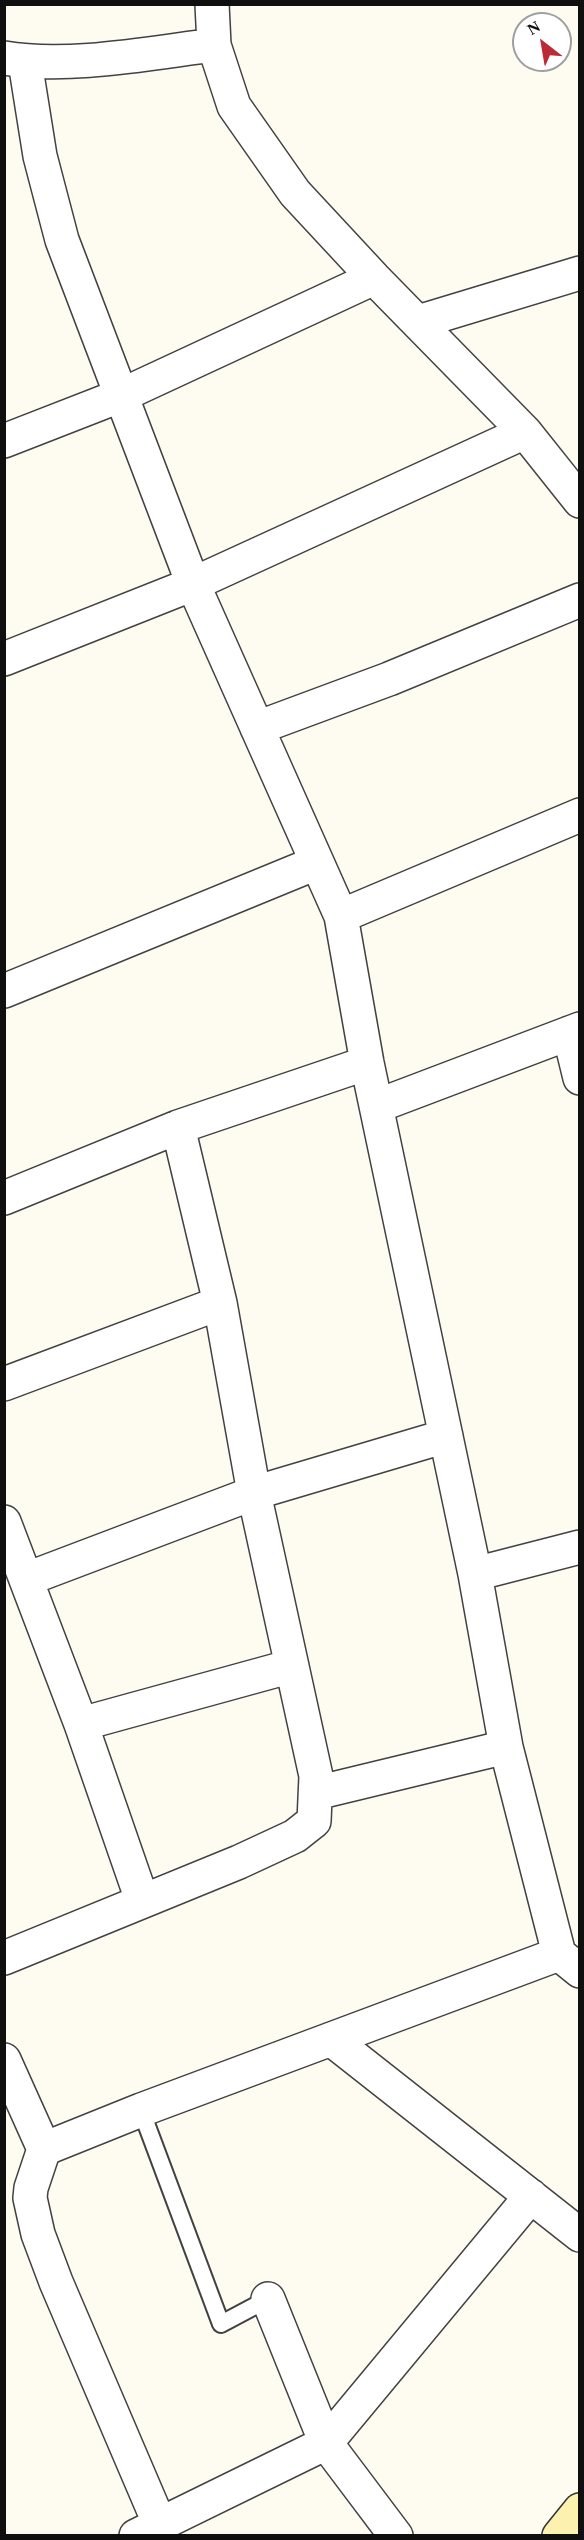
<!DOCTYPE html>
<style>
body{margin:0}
#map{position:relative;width:584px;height:2540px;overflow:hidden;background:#fefbf1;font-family:Georgia,serif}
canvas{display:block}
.frame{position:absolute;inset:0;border:6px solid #0f0f0f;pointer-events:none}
.north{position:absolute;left:512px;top:12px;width:60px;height:60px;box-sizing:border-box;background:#fff;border:2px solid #9f9f9f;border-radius:50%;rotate:329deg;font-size:16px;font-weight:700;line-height:24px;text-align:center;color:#0f0f0f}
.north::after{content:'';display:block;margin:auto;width:21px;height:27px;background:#ba2b36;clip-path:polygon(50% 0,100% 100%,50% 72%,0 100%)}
</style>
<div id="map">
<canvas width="584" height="2540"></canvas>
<div class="frame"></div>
<div class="north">N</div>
</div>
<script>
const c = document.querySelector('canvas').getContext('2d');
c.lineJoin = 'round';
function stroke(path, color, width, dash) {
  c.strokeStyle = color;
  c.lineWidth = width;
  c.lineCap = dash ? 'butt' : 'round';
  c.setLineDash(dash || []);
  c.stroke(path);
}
const lane = new Path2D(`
 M141,2110L221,2324L268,2299`);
const street = new Path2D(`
 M212,4L214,45L234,106L295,193L374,278L525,432L580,501
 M4,58C68,69 150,53 214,45
 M25,62L40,156L62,240L193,584L341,916L580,815
 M418,322L580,273
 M4,441L122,395L374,278
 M4,659L193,584L525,432
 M257,728L389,679L580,600
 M341,916L367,1063L475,1574L506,1747L559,1954L580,1971
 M4,991L316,863
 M569,1033L580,1078
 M377,1106L580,1029
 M4,1198L178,1127L367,1063
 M4,1384L220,1303L178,1127
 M4,1522L81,1724L142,1900
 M475,1574L580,1547
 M27,1579L254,1493L446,1436
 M81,1724L292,1666
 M316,1793L506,1747
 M4,1958L239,1862L295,1836L314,1821L316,1776L254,1493L220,1303
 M331,2039L580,2235
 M4,2060L44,2149L141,2110L559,1954
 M44,2149L31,2188L30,2198L38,2234L56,2282L160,2525
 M268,2299L326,2443L396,2536
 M136,2536L326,2443L531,2196`);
const secondary = new Path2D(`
 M559,2536L580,2510`);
stroke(lane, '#424242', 20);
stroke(street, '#424242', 36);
stroke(secondary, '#313131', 36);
stroke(lane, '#fff', 16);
stroke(street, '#fff', 33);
stroke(secondary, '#fcf1af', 33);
</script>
